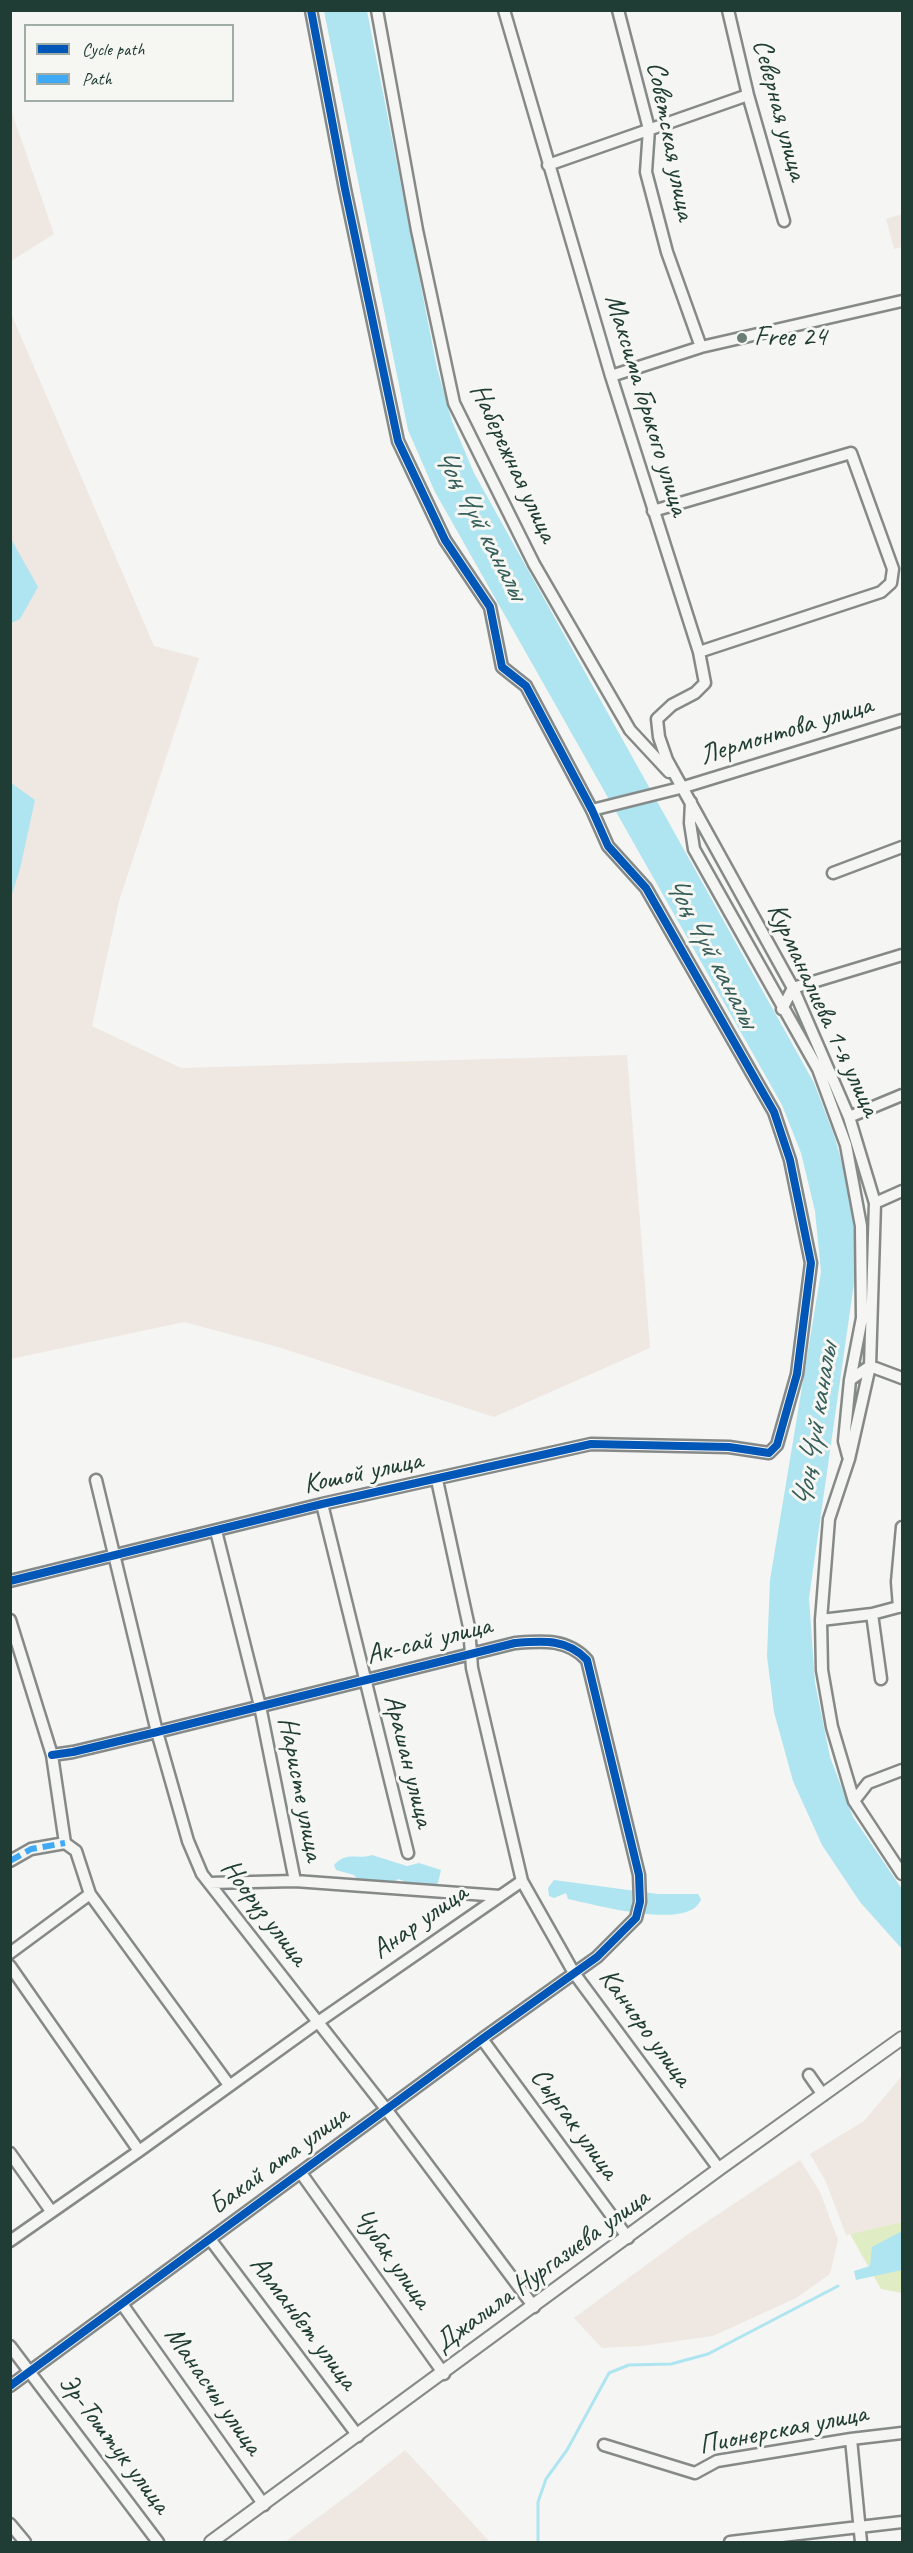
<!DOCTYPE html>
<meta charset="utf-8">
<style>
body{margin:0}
#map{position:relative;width:913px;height:2553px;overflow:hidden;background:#f5f5f3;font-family:Caveat,sans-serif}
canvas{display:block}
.frame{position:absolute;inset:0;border:12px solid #1f3d34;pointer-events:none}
.legend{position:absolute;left:24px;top:24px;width:210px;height:78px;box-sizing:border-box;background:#f6f6f2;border:2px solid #a0aca6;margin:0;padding:8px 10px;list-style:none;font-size:18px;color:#1f3d34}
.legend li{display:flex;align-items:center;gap:12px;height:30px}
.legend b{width:30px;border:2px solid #a0aca6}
</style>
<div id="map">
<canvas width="913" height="2553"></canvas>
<div class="frame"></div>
<ul class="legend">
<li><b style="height:8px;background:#0057b8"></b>Cycle path</li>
<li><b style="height:8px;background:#3fa9f5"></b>Path</li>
</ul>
</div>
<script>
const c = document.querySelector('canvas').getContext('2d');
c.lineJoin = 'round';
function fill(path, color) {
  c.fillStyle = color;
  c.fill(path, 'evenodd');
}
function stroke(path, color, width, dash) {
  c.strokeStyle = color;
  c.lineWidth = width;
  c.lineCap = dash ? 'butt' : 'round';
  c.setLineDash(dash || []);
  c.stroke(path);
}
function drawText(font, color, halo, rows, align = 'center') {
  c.font = font + ' Caveat,sans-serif';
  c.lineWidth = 6;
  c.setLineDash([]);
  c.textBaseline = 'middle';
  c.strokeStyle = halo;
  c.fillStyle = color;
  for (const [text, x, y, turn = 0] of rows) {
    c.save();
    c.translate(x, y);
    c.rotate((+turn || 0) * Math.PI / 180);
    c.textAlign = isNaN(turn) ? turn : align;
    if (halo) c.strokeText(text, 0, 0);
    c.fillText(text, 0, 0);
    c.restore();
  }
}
fill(new Path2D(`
 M11,110L54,234L11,261H10Z
 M902,214V247L894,249L886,219Z
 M10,311L154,646L199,658L119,901L92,1026L181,1068L627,1055L650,1348L494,1417L278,1347L184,1322L11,1359Z
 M902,2076V2222L846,2235L826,2182L810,2154L864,2121Z
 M800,2160L820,2192L838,2240L830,2274L796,2298L713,2336L642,2346L602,2348L574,2318L687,2235Z
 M405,2450L490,2542H285L355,2490Z`), '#efe7e2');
fill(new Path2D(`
 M902,2222V2293L881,2289L850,2234Z`), '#e0edc4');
fill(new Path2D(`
 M324,11H367L437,368L452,421L474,473L814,1083L834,1135L852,1197L856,1269L809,1598L815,1683L830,1757L853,1817L902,1889V1949L860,1902L822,1845L793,1781L774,1712L767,1656L770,1580L821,1272L815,1211L801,1153L782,1105L435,492L408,430Z
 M10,537L38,587L20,619L11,623Z
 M11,783L35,800L20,869L11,897Z
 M372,1855L407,1866L419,1863L441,1870L438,1883L428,1889L402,1886L404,1881L398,1879L392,1885L361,1883L354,1875L336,1870L334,1865C347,1851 356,1860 372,1855Z
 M554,1880L658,1894H698L701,1899C691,1932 593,1904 568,1899L566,1893L554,1898L549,1896L548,1888Z
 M902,2231V2270L856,2280L854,2271L870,2266L872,2247Z`), '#aee5f0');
stroke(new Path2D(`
 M538,2542V2502L546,2479L567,2450L609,2373L629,2365L671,2364L708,2354L838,2286`), '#aee5f0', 3);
const minor = new Path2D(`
 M377,10L417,230L454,403L534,564L630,730L669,772
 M504,10L611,376L699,652L705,683L695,693L672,705L657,719L659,737L667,760L793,988L849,1117L875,1203L870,1366L849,1459L829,1519L821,1620L822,1670L832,1727L854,1801L902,1874
 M618,10L649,129L646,172L667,252L701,347
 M728,10L748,95L784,221
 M548,165L748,95
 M611,376L701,347L902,301
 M653,511L851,453L893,569L891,583L881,592L699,652
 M691,802L690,823L694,849L818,1069L846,1145L861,1226L862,1318L850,1380L844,1441L848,1456
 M592,810L684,787L902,720
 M833,873L902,847
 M782,1009L793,988L902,955
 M849,1117L902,1095
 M875,1203L902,1191
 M850,1380L870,1366L902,1378
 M96,1480L157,1732L188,1841L202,1874L386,2109L534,2307
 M437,1480L469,1627L472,1668L522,1881L574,1973L719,2169
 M322,1504L408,1853
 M216,1531L260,1706L295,1881
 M10,1581L322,1504L591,1444L729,1447L769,1453L777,1445L797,1374L811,1263L790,1160L774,1112L646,888L608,846L592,810L526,686L502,667L490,607L445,540L398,441L345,189L311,10
 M899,1607L897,1582L902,1527
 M872,1614L881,1679
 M10,1620L52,1755L65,1843L76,1851L90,1894L229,2085
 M821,1620L872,1614L902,1606
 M854,1801L868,1783L902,1770
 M10,1861L31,1849L65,1843
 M209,1883L295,1881L500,1896
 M10,1953L90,1894
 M10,1966L139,2151
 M482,2039L628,2238
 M809,2075L823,2095
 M10,2153L51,2211
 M301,2173L444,2374
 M210,2239L358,2436
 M10,2241L139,2151L318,2022L522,1881
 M122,2304L264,2505
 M10,2346L158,2542
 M10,2386L482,2039L597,1957L636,1918L640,1902L639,1875L587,1660C567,1638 541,1641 515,1643L157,1732L73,1752L52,1755
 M851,2439L861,2542
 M604,2445L695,2473L717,2461L851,2439L902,2433
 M10,2524L25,2542
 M730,2542L902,2522`);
const tertiary = new Path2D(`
 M211,2542L719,2169L902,2038`);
stroke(minor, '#858a88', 15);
stroke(tertiary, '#858a88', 16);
stroke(minor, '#f5f5f3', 10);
stroke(tertiary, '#f5f5f3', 12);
stroke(new Path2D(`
 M10,1861L31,1849L65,1843`), '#3fa9f5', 6, [12, 6]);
stroke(new Path2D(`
 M10,1581L322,1504L591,1444L729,1447L769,1453L777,1445L797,1374L811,1263L790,1160L774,1112L646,888L608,846L592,810L526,686L502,667L490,607L445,540L398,441L345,189L311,10
 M10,2386L482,2039L597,1957L636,1918L640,1902L639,1875L587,1660C567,1638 541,1641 515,1643L157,1732L73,1752L52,1755`), '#0057b8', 8);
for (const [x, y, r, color] of [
 [742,338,6,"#6a7d77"]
]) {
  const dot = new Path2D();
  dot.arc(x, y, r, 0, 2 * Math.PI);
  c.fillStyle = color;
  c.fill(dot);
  stroke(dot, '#f6f6f2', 2);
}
drawText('28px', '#1f3d34', '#f6f6f2', [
 ["Северная улица",779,110,75],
 ["Советская улица",670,141,79],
 ["Максима Горького улица",646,405,73],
 ["Набережная улица",513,463,65],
 ["Лермонтова улица",786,731,-17],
 ["Курманалиева 1-я улица",823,1010,65],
 ["Кошой улица",363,1473,-12],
 ["Ак-сай улица",429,1641,-14],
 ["Арашан улица",408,1761,76],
 ["Наристе улица",300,1789,79],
 ["Нооруз улица",264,1913,53],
 ["Анар улица",420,1922,-35],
 ["Канчоро улица",645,2028,54],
 ["Сыргак улица",574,2124,54],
 ["Бакай ата улица",279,2161,-36],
 ["Чубак улица",392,2259,55],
 ["Джалила Нургазиева улица",542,2271,-36],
 ["Алманбет улица",303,2323,53],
 ["Манасчы улица",213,2391,55],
 ["Пионерская улица",783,2430,-11],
 ["Эр-Тоштук улица",114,2444,53]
]);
drawText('28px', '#1f3d34', '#f6f6f2', [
 ["Free 24",754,338]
], 'left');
drawText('italic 30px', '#355d59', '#f6f6f2', [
 ["Чоң Чүй каналы",480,524,62],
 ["Чоң Чүй каналы",711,952,62],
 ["Чоң Чүй каналы",816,1426,-81]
]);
</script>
